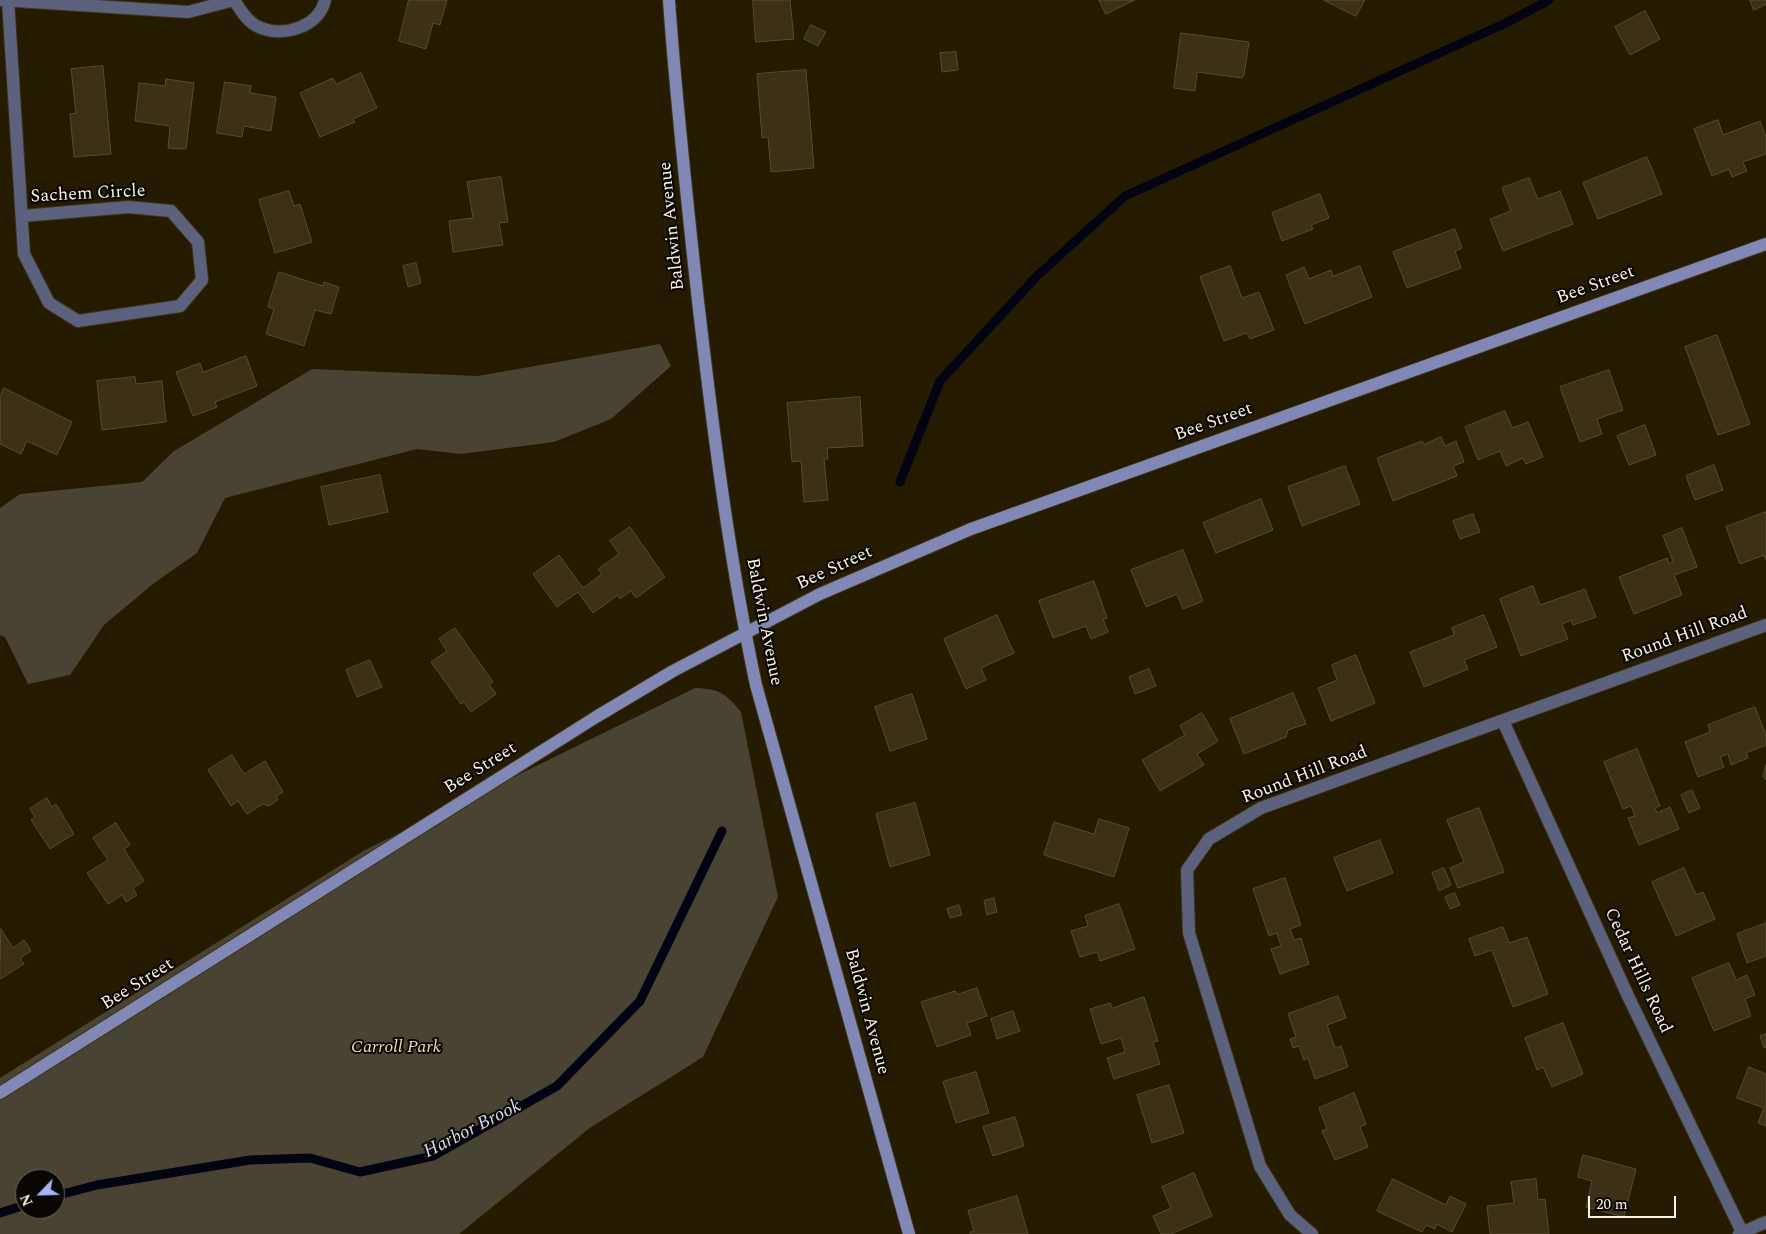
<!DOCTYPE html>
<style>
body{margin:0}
#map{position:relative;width:1766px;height:1234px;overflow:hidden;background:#251b01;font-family:Spectral,serif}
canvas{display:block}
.north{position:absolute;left:15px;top:1169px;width:50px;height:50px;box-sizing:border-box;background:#0a0601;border:1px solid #6a655b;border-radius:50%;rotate:246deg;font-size:14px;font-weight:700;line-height:20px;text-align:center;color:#faf3e3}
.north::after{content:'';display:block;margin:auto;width:18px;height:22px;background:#a6b1fc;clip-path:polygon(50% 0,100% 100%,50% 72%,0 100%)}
.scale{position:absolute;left:1588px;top:1196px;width:88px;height:22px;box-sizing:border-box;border:2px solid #faf3e3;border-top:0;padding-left:6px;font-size:15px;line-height:18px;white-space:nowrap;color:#faf3e3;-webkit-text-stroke:4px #0a0601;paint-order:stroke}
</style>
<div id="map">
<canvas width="1766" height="1234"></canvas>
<div class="north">N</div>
<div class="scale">20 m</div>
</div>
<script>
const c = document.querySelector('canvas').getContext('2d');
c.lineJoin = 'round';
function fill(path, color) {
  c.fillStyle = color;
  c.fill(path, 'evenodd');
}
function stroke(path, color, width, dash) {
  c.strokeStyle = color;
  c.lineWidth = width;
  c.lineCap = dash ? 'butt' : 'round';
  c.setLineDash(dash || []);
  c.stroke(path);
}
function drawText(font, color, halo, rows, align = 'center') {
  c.font = font + ' Spectral,serif';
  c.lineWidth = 4;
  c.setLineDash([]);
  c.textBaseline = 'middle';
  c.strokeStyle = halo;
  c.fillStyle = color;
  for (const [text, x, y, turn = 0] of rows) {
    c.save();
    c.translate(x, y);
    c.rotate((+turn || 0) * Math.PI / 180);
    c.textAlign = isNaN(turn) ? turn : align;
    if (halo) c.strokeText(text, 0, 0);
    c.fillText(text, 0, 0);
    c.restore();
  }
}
fill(new Path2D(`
 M660,344L671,366L611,419L554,442L461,454L417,449L225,498L197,553L153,584L104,625L70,675L28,684L5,637L0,635V508L20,494L142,482L174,451L312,369L478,376Z
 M695,688C720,689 725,693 741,712L778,897L703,1057L591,1127L459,1234H0V1078L365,850ZM25,1179H55V1209H25Z`), '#494333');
stroke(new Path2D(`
 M900,482L940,381L1037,276L1125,196L1508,22L1549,0
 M55,1196L97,1185L250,1160L310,1158L360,1172L433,1156L557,1086L640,1001L722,831
 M0,1213L25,1205`), '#030314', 9);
const building = new Path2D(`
 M409,0H447L440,25L433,23L426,49L399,41Z
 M753,0H790L794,39L756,42Z
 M1099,0H1135L1106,14Z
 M1324,0H1365L1356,16Z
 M1750,0H1766V4L1754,10Z
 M1645,11L1660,39L1630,55L1615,27Z
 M811,25L826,32L818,46L804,39Z
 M1181,33L1249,42L1244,75L1242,78L1197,72L1195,91L1174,88Z
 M956,52L958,70L942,72L940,53Z
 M103,66L111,154L74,157L70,114L76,113L71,69Z
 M806,70L814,168L771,172L768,137L762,138L757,74Z
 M361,73L377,108L353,119L355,122L320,137L300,93L333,78L336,84Z
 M166,79L194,83L186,149L168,148L170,126L135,121L139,83L165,86Z
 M225,82L251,86L250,93L276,97L271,131L244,126L242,137L217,133Z
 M1718,120L1723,135L1760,121L1766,137V154L1743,162L1747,171L1732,177L1729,169L1712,176L1694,129Z
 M1647,157L1662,194L1598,219L1583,183Z
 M501,177L508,222L499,223L503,245L453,252L449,221L473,218L467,182Z
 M1529,178L1538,199L1560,191L1573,224L1503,251L1490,219L1511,211L1502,188Z
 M289,191L294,206L300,204L312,242L275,253L259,200Z
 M1320,194L1329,218L1311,225L1313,229L1282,241L1272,213Z
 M1455,229L1462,248L1455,251L1461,268L1407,288L1393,252Z
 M416,263L421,283L408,287L403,266Z
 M1230,266L1242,298L1259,292L1274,330L1250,339L1247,333L1224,341L1200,277Z
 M1360,266L1372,297L1305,324L1286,275L1304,267L1309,279L1331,270L1333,276Z
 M279,272L323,286L324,282L339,287L331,314L315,310L304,346L266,334L274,309L268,307Z
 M1717,335L1750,424L1718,435L1685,347Z
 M246,356L257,386L215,402L217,407L193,416L176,372L200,363L203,372Z
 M1609,370L1623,410L1597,419L1602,434L1580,442L1560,387Z
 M135,377L136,384L162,381L166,422L102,430L97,381Z
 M4,388L72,422L57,455L27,441L21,454L0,444V397Z
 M860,397L863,446L827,448L828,459H824L828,500L804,502L801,461L792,462L787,403Z
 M1505,411L1512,428L1528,422L1543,457L1526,464L1523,458L1506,466L1500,451L1478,460L1465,427Z
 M1645,425L1656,455L1629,465L1617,436Z
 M1441,437L1445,446L1456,441L1464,462L1453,466L1457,476L1393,501L1377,458L1422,441L1424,444Z
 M1714,465L1723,490L1695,500L1686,476Z
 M1345,466L1360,504L1302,526L1288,487Z
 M380,475L388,512L329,525L321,487Z
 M1261,499L1273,530L1216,553L1203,523Z
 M1766,512V560L1764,555L1740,564L1726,527Z
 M1473,514L1480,532L1460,539L1453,521Z
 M630,527L665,577L636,598L631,591L620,599L618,595L593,613L578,592L557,607L533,574L559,555L583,588L602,574L598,569L619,554L610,541Z
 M1682,528L1697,567L1674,575L1682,595L1634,614L1619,577L1667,558L1669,564L1673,561L1663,536Z
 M1183,550L1203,601L1183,609L1177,594L1146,607L1131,570Z
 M1094,581L1107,618L1103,619L1108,632L1091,639L1086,626L1053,638L1039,601Z
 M1533,586L1540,605L1585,589L1596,617L1573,625L1571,620L1562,624L1568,639L1521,656L1500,599Z
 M997,615L1014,653L981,668L986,680L966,689L944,639Z
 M1484,615L1497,647L1464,660L1468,669L1424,687L1410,652L1454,635L1452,628Z
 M455,628L493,682L489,684L496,694L471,712L464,702L461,704L431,662L447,651L439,639Z
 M1356,655L1375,703L1331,721L1318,688L1337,680L1332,665Z
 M370,660L382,687L357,697L346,670Z
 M1149,669L1156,686L1135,694L1129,677Z
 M1293,693L1306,724L1288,730L1286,737L1244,754L1230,719Z
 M912,694L927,739L890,751L875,707Z
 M1755,707L1766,735V745L1746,753L1748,758L1731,765L1728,754L1720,757L1724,767L1698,777L1685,742L1710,732L1708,725Z
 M1202,713L1218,741L1197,754L1204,765L1160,791L1142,760L1185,735L1180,726Z
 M1637,749L1660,806L1655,808L1657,813L1670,807L1679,829L1639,845L1628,818L1635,816L1631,806L1623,809L1604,762Z
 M232,755L244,774L265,761L283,792L276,796L278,800L269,806L263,804L247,814L238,801L231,806L208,770Z
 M1766,765V780L1763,777Z
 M1692,790L1700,808L1689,813L1681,795Z
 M47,798L52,807L56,804L74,834L50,849L31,820L35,817L30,809Z
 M915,803L930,855L890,867L876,814Z
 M1479,808L1504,872L1458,888L1450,868L1464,862L1447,820Z
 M1099,819L1129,828L1114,877L1044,855L1054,822L1094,834Z
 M116,823L130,845L124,849L144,881L133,888L137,895L126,902L122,895L108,904L87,873L108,860L93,838Z
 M1380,840L1393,873L1347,891L1334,858Z
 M1444,868L1451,885L1439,891L1432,873Z
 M1684,868L1696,895L1703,892L1715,919L1676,936L1652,882Z
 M1285,878L1301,925L1290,929L1294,940L1301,938L1309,964L1280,974L1271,949L1281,946L1277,933L1269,936L1253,889Z
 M1455,893L1460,905L1450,909L1445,897Z
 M994,898L997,912L987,915L984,901Z
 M1119,904L1135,949L1100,961L1097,952L1080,957L1071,931L1088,926L1085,916Z
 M959,905L962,915L950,918L947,909Z
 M1766,923V956L1747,963L1737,934Z
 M1503,927L1509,943L1527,937L1548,994L1513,1007L1492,950L1475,956L1469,939Z
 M1,929L13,948L24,940L31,951L20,958L24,964L0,979Z
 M1729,963L1736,980L1747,975L1755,995L1745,999L1751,1016L1714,1031L1692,978Z
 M977,988L987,1016L967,1023L971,1035L937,1047L921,1002L955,991L958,994Z
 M1338,996L1346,1018L1327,1025L1335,1048L1341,1046L1348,1067L1315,1079L1308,1058L1304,1060L1299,1046L1293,1048L1290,1039L1296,1037L1288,1014Z
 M1144,997L1158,1041L1153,1042L1160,1064L1114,1079L1107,1058L1125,1052L1121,1038L1101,1044L1090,1009L1110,1003L1112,1008Z
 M1013,1011L1020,1031L997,1039L991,1019Z
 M1563,1023L1583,1074L1552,1087L1543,1067L1537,1070L1525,1038Z
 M1766,1034V1047L1764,1048L1760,1036Z
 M1749,1067L1766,1074V1126L1758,1123L1764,1108L1737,1098Z
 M976,1072L989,1113L956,1123L943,1082Z
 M1169,1085L1184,1133L1152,1143L1137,1095Z
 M1354,1093L1366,1124L1360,1127L1368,1147L1335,1160L1322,1131L1327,1129L1319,1108Z
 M1015,1117L1024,1146L993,1156L983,1127Z
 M1583,1155L1636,1169L1624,1217L1586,1207L1592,1181L1578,1177Z
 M1194,1173L1212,1216L1171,1234H1161L1153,1216L1171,1208L1162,1187Z
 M1393,1179L1446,1205L1450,1196L1466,1204L1452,1232L1437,1224L1435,1229L1426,1225L1422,1232L1377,1211Z
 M1536,1179L1538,1200L1545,1199L1549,1234H1490L1487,1206L1514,1203L1511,1182Z
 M1017,1196L1028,1234H970V1232L974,1231L968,1211Z`);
fill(building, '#3c3116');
stroke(building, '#574b30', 1);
const street = new Path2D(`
 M1,0L188,12L234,0
 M8,0L24,254L49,303L78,321L180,306L202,280L198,242L171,211L128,207L22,216
 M234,0C241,11 248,23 261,28C284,37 319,27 325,0
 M1503,721L1628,996L1743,1234
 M1312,1234L1290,1215L1260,1166L1189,933L1187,870L1209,839L1261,808L1766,625
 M1739,1234L1766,1222`);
const secondary = new Path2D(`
 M669,0C676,101 687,201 698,301C713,430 729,558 756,685L909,1234
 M0,1093L596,717L673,671L820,594L971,529L1766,244`);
stroke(street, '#3f351c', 14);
stroke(secondary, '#3f351c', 14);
stroke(street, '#5c617d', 12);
stroke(secondary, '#8188b5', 12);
drawText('18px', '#faf3e3', '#0a0601', [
 ["Sachem Circle",88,195,-3],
 ["Baldwin Avenue",673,226,-96],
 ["Bee Street",1596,286,-20],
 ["Bee Street",1214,423,-20],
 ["Bee Street",835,569,-25],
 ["Baldwin Avenue",763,622,79],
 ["Round Hill Road",1685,636,-20],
 ["Bee Street",481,769,-32],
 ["Round Hill Road",1305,776,-21],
 ["Cedar Hills Road",1637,971,65],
 ["Bee Street",138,985,-32],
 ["Baldwin Avenue",866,1012,75]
]);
drawText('italic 18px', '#f1dca8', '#0a0601', [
 ["Carroll Park",396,1048]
]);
drawText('italic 19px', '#d3d8f7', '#0a0601', [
 ["Harbor Brook",473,1130,-27]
]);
</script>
